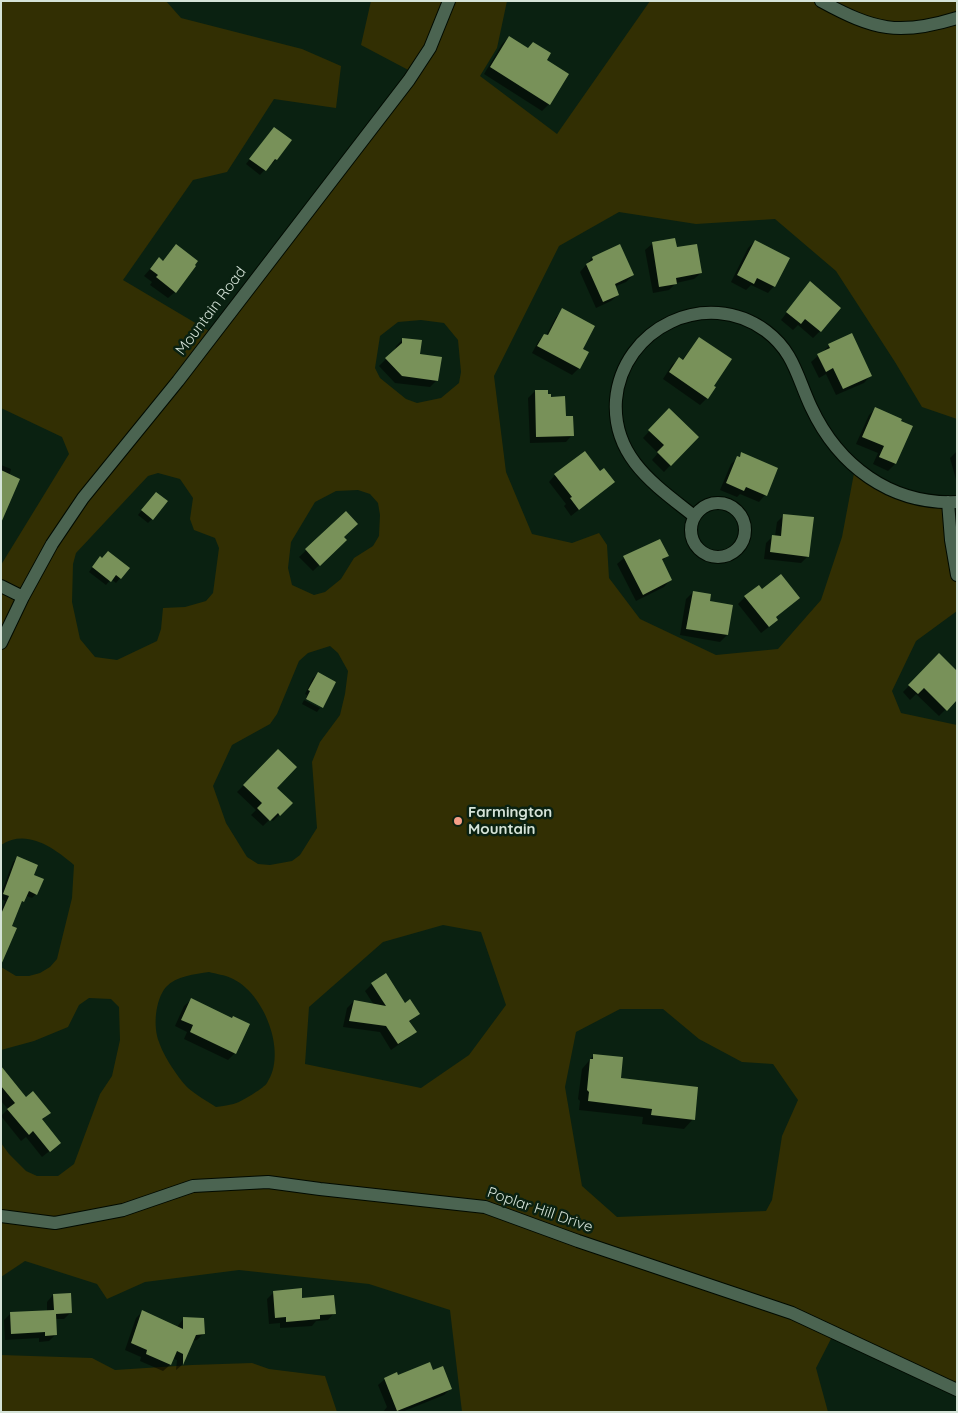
<!DOCTYPE html>
<style>
body{margin:0}
#map{position:relative;width:958px;height:1413px;overflow:hidden;background:#0a2111;font-family:Quicksand,sans-serif}
canvas{display:block}
.frame{position:absolute;inset:0;border:2px solid #d5e3d8;pointer-events:none}
</style>
<div id="map">
<canvas width="958" height="1413"></canvas>
<div class="frame"></div>
</div>
<script>
const c = document.querySelector('canvas').getContext('2d');
c.lineJoin = 'round';
function fill(path, color) {
  c.fillStyle = color;
  c.fill(path, 'evenodd');
}
function stroke(path, color, width, dash) {
  c.strokeStyle = color;
  c.lineWidth = width;
  c.lineCap = dash ? 'butt' : 'round';
  c.setLineDash(dash || []);
  c.stroke(path);
}
function drawText(font, color, halo, rows, align = 'center') {
  c.font = font + ' Quicksand,sans-serif';
  c.lineWidth = 5;
  c.setLineDash([]);
  c.textBaseline = 'middle';
  c.strokeStyle = halo;
  c.fillStyle = color;
  for (const [text, x, y, turn = 0] of rows) {
    c.save();
    c.translate(x, y);
    c.rotate((+turn || 0) * Math.PI / 180);
    c.textAlign = isNaN(turn) ? turn : align;
    if (halo) c.strokeText(text, 0, 0);
    c.fillText(text, 0, 0);
    c.restore();
  }
}
fill(new Path2D(`
 M1,1H166L181,18L302,49L341,66L336,108L274,99L227,172L193,180L123,280L214,334L414,73L361,45L371,1H507L497,48L480,76L557,134L650,1H957V419L922,407L895,362L836,271L775,219L696,224L619,212L559,246L494,376L506,472L532,534L572,543L599,533L607,545L609,578L640,619L716,655L778,649L821,600L842,537L855,468L876,482L948,502L957,575V611L916,641L892,691L901,713L957,725V1390L834,1333L816,1368L828,1412H462L450,1310L369,1284L239,1270L145,1282L107,1299L97,1284L25,1261L1,1277V1143L9,1154L26,1171L37,1176H58L74,1164L100,1094L112,1076L120,1040L119,1007L111,999L89,998L79,1005L68,1027L34,1041L1,1050V967L16,976H29L40,973L50,967L57,959L72,898L74,865C54,848 27,828 1,845V565L69,454L62,437L1,408ZM421,320L444,323L458,340L461,372L459,383L441,398L417,403L406,399L380,378L375,368L380,336L398,322ZM158,473L180,479L193,498L190,519L194,530L215,538L219,548L213,593L206,601L185,607L163,608L161,629L157,641L117,660L95,657L80,639L72,602L73,564L76,553L148,476ZM358,490L370,494L378,503L380,515L379,536L373,546L354,558L341,579L325,592L314,595L292,585L288,568L291,542L315,502L336,491ZM330,646L338,653L348,671L345,694L340,715L320,742L312,762L317,828L300,855L292,861L270,865L258,864L247,857L226,823L213,786L232,745L270,724L277,714L299,661L308,653ZM443,925L481,932L506,1005L469,1055L421,1088L305,1064L309,1007L383,942ZM209,972C216,974 225,975 231,978C264,992 288,1053 267,1083C264,1088 245,1099 239,1102C232,1105 223,1106 216,1107C207,1101 196,1095 188,1088C178,1078 163,1055 159,1042C153,1027 155,1000 166,987C176,976 195,974 209,972ZM620,1009H663L699,1039L742,1062L773,1064L798,1100L782,1136L772,1200L766,1211L617,1217L582,1186L565,1087L576,1032Z
 M1,1355L92,1358L115,1370L192,1365L252,1363L269,1369L325,1376L337,1412H1Z`), '#322f03');
fill(new Path2D(`
 M509,37L549,104L542,111L484,74L502,44Z
 M270,133L276,159L272,164L271,163L260,175L246,164Z
 M674,240L676,249L701,273L694,279L676,283L669,290L653,293L645,250L652,244Z
 M755,241L774,286L768,293L751,285L746,290L731,282L748,248Z
 M176,246L175,292L168,298L150,285L152,282L144,276L159,259L162,262Z
 M619,246L633,275L626,282L614,287L618,295L611,301L596,308L580,272L592,258Z
 M810,283L820,331L813,338L798,325L793,330L781,320Z
 M563,310L581,349L579,368L572,375L532,353L538,342L544,335L546,336L556,317Z
 M699,338L707,398L700,405L663,379L672,365L679,359L682,360Z
 M403,339L418,356L437,380L430,387L395,383L379,366L395,350L396,346Z
 M829,346L870,376L864,383L836,395L826,374L819,378L811,362Z
 M535,391L550,398L572,435L566,442L530,443L528,398Z
 M876,408L911,427L895,464L888,471L873,464L878,453L856,444L869,415Z
 M669,410L697,437L664,472L652,460L658,453L643,438Z
 M957,451V483L950,458Z
 M742,454L765,495L759,502L740,494L737,497L720,490L731,464Z
 M1,465L11,469L1,512Z
 M600,473L613,482L571,516L564,506L566,504L549,482L555,475Z
 M152,498V519L148,523L138,515Z
 M346,513L342,537L345,540L313,571L299,557Z
 M784,515L808,556L801,563L764,559L766,543L773,536H775L777,522Z
 M667,556L662,561L670,580L664,587L636,601L617,564L624,558Z
 M96,562L128,568L116,583L111,579L106,585L89,572Z
 M762,591L798,598L775,618L770,626L761,633L738,604L745,597Z
 M693,592L709,602L731,606L727,635L720,642L680,635L686,599Z
 M939,655L957,698L939,716L916,694L910,700L903,692Z
 M318,674L322,707L306,698L307,695L305,694L313,678Z
 M304,700L320,708L317,712L302,704Z
 M278,751L275,788L291,803L273,821L270,819L263,826L251,815L256,810L237,792Z
 M17,858L32,876L36,894L32,898L26,896L18,906L1,948V911L5,901L1,899V893L13,862Z
 M372,984L418,1014L409,1022L415,1032L408,1038L391,1050L380,1032L343,1027L347,1008L354,1001L374,1005L365,991Z
 M191,1000L235,1053L228,1060L184,1039L187,1032L175,1026L184,1006Z
 M594,1055L620,1079L693,1119L684,1129L642,1124L643,1117L579,1110L580,1101L578,1099L582,1069Z
 M1,1068L26,1098L49,1113L42,1120L52,1149L42,1157L26,1137L21,1141L1,1116L8,1109L1,1101Z
 M274,1292L301,1299L334,1313L328,1320L316,1321L312,1326L280,1328V1323L269,1324L267,1299Z
 M53,1295L71,1312L64,1319H55L56,1334L49,1341L39,1342V1338L5,1340L4,1320L11,1313L47,1311V1302Z
 M142,1312L177,1327L184,1318L204,1333L197,1340L192,1341L182,1365L176,1370L177,1360L173,1359L170,1365L163,1371L140,1361L141,1357L125,1350L136,1318Z
 M432,1372L451,1388L444,1395L402,1412H383L387,1407L378,1385L385,1379Z`), '#0007');
fill(new Path2D(`
 M509,36L528,48L533,42L551,53L547,60L569,74L550,105L490,67Z
 M274,127L292,140L277,160L275,159L266,171L249,159Z
 M675,238L677,247L697,244L702,273L676,278L677,284L659,287L652,242Z
 M755,240L790,258L775,287L757,278L754,284L737,275Z
 M176,244L198,261L195,265L196,266L176,293L156,277L158,275L150,269L159,257L163,261Z
 M620,244L634,275L615,284L619,295L603,302L586,264L593,260L592,257Z
 M810,281L841,308L821,332L805,319L801,324L786,312Z
 M562,308L595,326L583,349L589,352L580,369L537,346L544,334L548,335Z
 M852,333L872,376L843,389L833,368L826,372L817,354L830,348L828,344Z
 M699,337L732,359L714,386L716,387L708,399L669,372L679,357L683,360Z
 M402,338L422,340L420,354L442,357L438,381L402,376L385,358L402,343Z
 M535,390H548V394H551V397L565,396L566,416H573L574,436L536,437Z
 M875,407L902,419L901,421L913,426L896,464L879,457L884,446L862,437Z
 M669,408L699,437L671,466L657,452L664,445L648,430Z
 M585,451L600,471L604,468L615,482L579,510L570,498L572,497L554,474Z
 M741,452L778,468L767,496L746,487L744,491L726,483L737,456L740,457Z
 M1,470L20,479L1,523Z
 M156,492L168,501L153,520L141,510Z
 M346,511L358,524L344,537L347,540L320,566L305,549Z
 M783,514L814,517L809,557L770,552L772,535L781,536Z
 M660,539L669,556L662,559L672,580L643,595L623,556Z
 M108,551L130,568L121,579L116,575L111,582L92,567L100,556L102,558Z
 M781,574L800,598L776,617L778,620L769,627L744,596L759,585L762,589Z
 M693,591L711,594L710,601L733,605L728,635L686,629Z
 M939,653L957,671V700L947,711L924,688L918,694L908,685Z
 M318,672L336,682L323,708L306,699L310,691L308,690Z
 M278,749L297,767L277,788L293,803L280,816L278,813L270,821L257,808L262,803L243,785Z
 M17,856L38,865L34,875L44,879L37,895L29,891L24,902L22,901L12,926L17,928L1,965V914L9,896L3,894Z
 M386,973L405,1003L410,999L420,1014L409,1021L417,1032L398,1044L386,1026L349,1021L354,1000L386,1006L371,983Z
 M191,998L232,1018L233,1016L250,1024L236,1054L190,1032L193,1025L181,1020Z
 M593,1054L623,1057L621,1078L698,1087L695,1120L651,1115L652,1109L588,1101L589,1092L587,1090L590,1059H593Z
 M1,1066L26,1097L33,1091L51,1113L42,1119L61,1143L50,1152L33,1131L29,1135L7,1109L15,1103L1,1086Z
 M302,1288V1298L334,1295L336,1314L320,1315V1319L286,1322V1317L275,1318L273,1291Z
 M71,1293L72,1313L56,1314L57,1335L45,1336V1332L11,1334L10,1312L54,1310L53,1294Z
 M142,1310L183,1329V1317L204,1318L205,1334L196,1335L183,1365V1354L177,1351L171,1365L146,1354L147,1350L131,1343Z
 M430,1362L433,1370L443,1366L452,1389L397,1411L384,1378L397,1372L398,1375Z`), '#789159');
const street = new Path2D(`
 M821,1C874,30 899,36 957,18
 M948,502L951,540L957,575
 M691 530a27 27 0 1 1 54 0a27 27 0 1 1-54 0Z
 M694,516C655,485 612,457 616,400C622,328 706,287 766,331C794,352 797,377 811,407C838,465 890,505 957,502
 M1,586L23,597
 M1,643L23,597L52,544L83,498L178,381L409,80L430,48L449,1
 M1,1216L55,1223L123,1210L193,1186L268,1182L320,1189L485,1207L578,1241L792,1313L957,1390`);
stroke(street, '#000a01', 14);
stroke(street, '#4b6451', 12);
for (const [x, y, r, color] of [
 [458,821,5,"#f49e87"]
]) {
  const dot = new Path2D();
  dot.arc(x, y, r, 0, 2 * Math.PI);
  c.fillStyle = color;
  c.fill(dot);
  stroke(dot, '#0a2111', 2);
}
drawText('15px', '#d5e3d8', '#0a2111', [
 ["Mountain Road",211,311,-53],
 ["Poplar Hill Drive",540,1210,19]
]);
drawText('bold 15px', '#d5e3d8', '#0a2111', [
 ["Farmington",468,812],
 ["Mountain",468,829]
], 'left');
</script>
